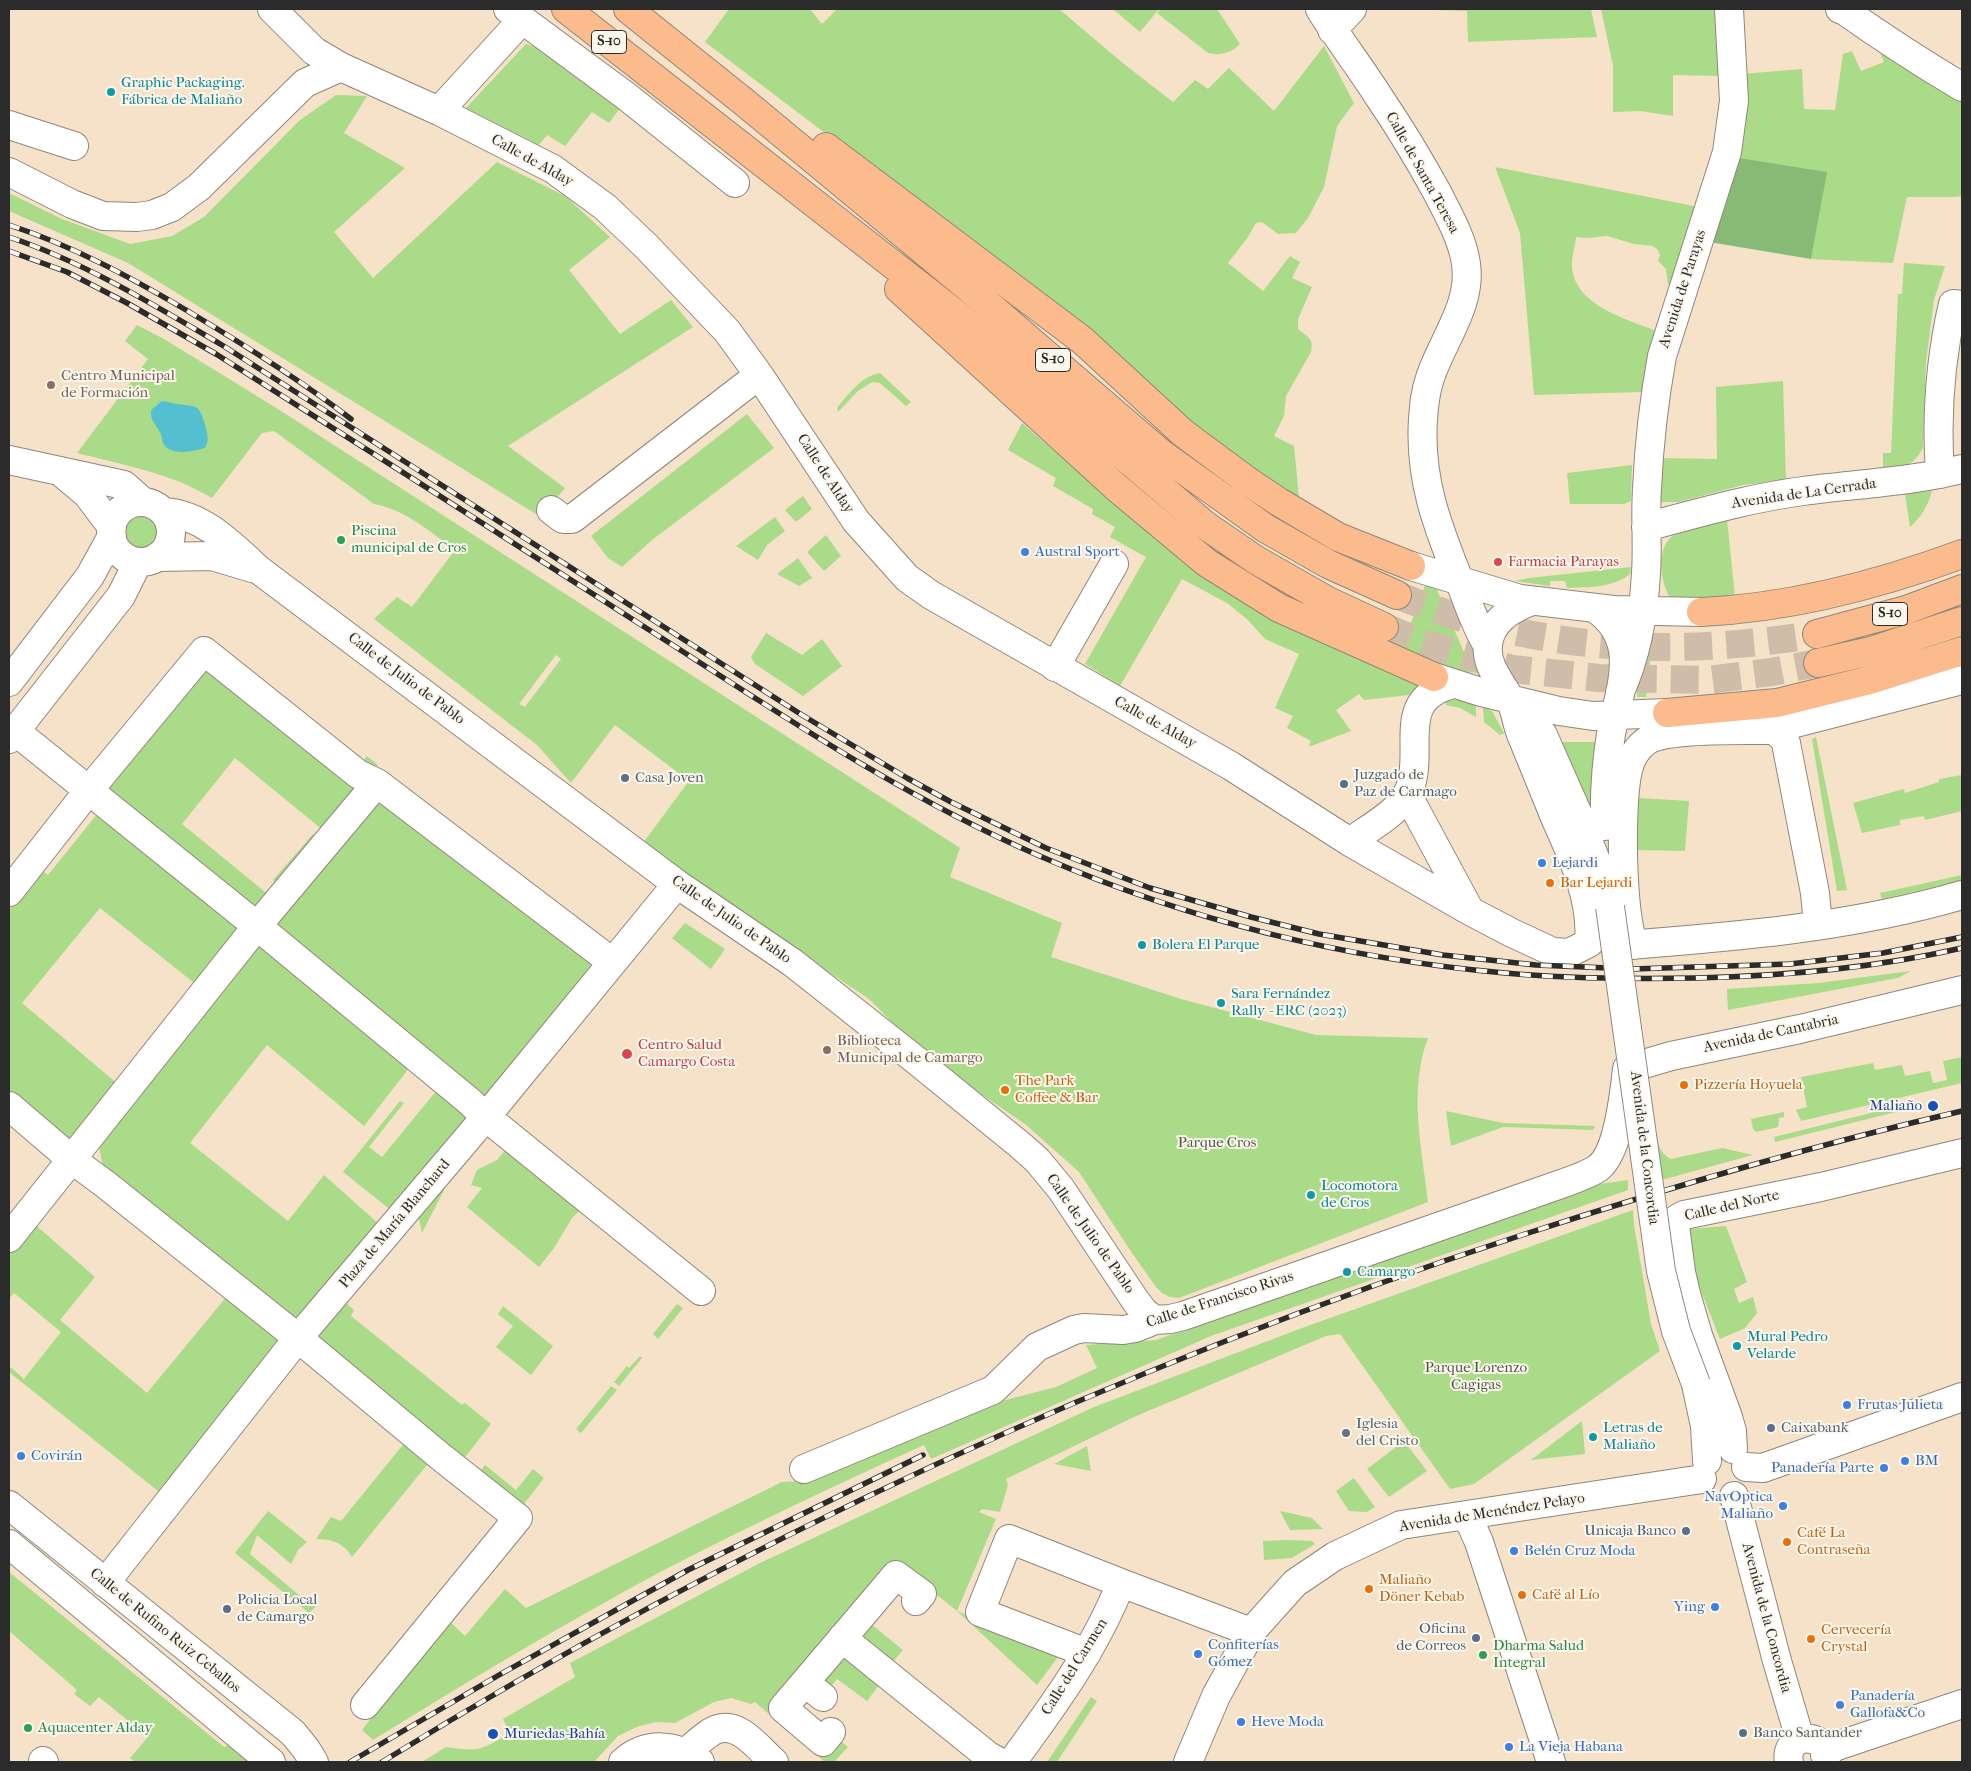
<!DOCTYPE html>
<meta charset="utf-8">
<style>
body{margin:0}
#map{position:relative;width:1971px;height:1771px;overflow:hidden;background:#f5e2c8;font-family:"IM FELL French Canon",serif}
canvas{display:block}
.frame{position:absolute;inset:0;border:10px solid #2b2b2b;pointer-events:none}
</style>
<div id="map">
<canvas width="1971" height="1771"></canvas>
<div class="frame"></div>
</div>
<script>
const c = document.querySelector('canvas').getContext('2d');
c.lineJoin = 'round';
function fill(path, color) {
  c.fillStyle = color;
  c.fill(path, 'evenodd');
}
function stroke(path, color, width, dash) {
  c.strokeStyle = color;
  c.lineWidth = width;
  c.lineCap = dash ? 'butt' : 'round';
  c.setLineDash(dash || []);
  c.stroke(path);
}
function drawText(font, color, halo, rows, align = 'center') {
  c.font = font + ' "IM FELL French Canon",serif';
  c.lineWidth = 4;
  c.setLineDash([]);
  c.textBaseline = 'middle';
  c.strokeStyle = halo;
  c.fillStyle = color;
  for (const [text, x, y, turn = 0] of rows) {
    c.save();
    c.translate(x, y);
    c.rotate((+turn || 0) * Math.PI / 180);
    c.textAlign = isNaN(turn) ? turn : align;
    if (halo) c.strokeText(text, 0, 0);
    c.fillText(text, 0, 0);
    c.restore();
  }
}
fill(new Path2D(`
 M729,9H810L822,24L837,9H1059L1124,64L1173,102L1195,80L1208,89L1229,68L1274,111L1324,46L1354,103L1337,126L1324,187L1308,218L1296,233L1278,234L1262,222L1256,223L1248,237L1228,263L1263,291L1290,256L1300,262L1292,278L1312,287L1298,319V329C1308,337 1314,339 1311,352L1286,396L1284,416L1274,436L1294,446L1299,498L1246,466L1171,405L863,162L705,42Z
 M1113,9H1159L1140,32Z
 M1161,9H1217L1240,44C1231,53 1220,56 1208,53L1157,13Z
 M1435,9H1591L1597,37L1468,42L1467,11L1435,10Z
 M1601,9H1717L1720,76L1673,75V116L1640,111L1613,112V66Z
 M1875,41L1962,98V196L1953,197H1907L1893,263L1811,259L1826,172L1734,157L1741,74L1802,69L1804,109L1835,110L1843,54L1852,51L1861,71L1884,62Z
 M526,44L553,53L623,104L609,123L592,112L565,146L547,135L539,145L466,108Z
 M336,95L367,96L344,133L405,168L334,232L373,278L497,162L565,196L610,237L569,270L620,334L671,300L693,327L508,446L565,488L541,517L128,263L9,211V193L62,219L130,244L172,236L204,217L300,120Z
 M1495,167L1699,207L1672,284H1668L1666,269L1658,261L1660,255L1658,250L1653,246L1634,244L1607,236L1588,238L1576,237C1575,247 1571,258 1572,268C1576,306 1627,319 1656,331L1644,392L1534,395L1520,233Z
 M1904,263L1945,266L1934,300L1926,362L1923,448C1912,468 1903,466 1883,469V453H1891L1898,294H1902Z
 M137,325L164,339L278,409L960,848L950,877L1062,923L1051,957L1181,999L1316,1035L1428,1038C1408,1090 1422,1149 1428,1202L1179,1298L1170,1297L1162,1293L1156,1287L1132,1253L1079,1172L1025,1124L927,1057L869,999L740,913L643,843L689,781L615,725L571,783L537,745L374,619L397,597L412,607L455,550C429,531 406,510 374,504L274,431L262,433L212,498C171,473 123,465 77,453L148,359L125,341ZM556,655L561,659L525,707L519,704Z
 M880,373L911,402L906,406L880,383L872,382L858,391L838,412L837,408C849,394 861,376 880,373Z
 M1783,381L1786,480L1743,485L1679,502H1658L1660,458L1717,459L1716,387Z
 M747,414L774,448L652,540L622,567L608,558L591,536Z
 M1022,423L1163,545L1254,610L1328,646L1427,686L1409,695L1364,700L1359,694L1336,710L1351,731L1311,746L1309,745L1311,741L1287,728L1293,716L1275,708L1299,654L1265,639L1248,620L1227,603L1182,579L1120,686L1085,664L1146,557L1110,537L1115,527L1092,514L1093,509L1053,486L1056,478L1008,450Z
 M1632,465L1631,501L1624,504H1570L1567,473Z
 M1932,491C1928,506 1921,517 1910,527L1905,494Z
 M803,496L812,509L796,522L785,510Z
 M119 531a22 22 0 1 1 44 0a22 22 0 1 1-44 0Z
 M775,517L785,531L767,545L758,560L736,546Z
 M1727,519L1735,597L1697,600L1671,599C1660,583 1655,547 1674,535Z
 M826,535L841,556L824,571L807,552Z
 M798,558L812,578L799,586L777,574Z
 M1631,567L1630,574C1613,588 1589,587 1567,588L1565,581H1550V586L1515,581L1529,578Z
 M1426,583L1435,585L1473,673L1445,667L1401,650Z
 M1645,623L1654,624L1646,697H1637Z
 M766,633L802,655L822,639L842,666L803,696L755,664L751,657Z
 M216,654L356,770L367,756L378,765L324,831L235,758L182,824L270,896L255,916L102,793Z
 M1457,694L1476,703V717L1460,708L1446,705L1444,698Z
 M1483,706L1492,711L1504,733L1500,735L1484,722Z
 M1816,737L1847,890L1837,891L1812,739Z
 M1556,742H1597L1594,820Z
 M1962,775V811L1925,820L1924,816L1900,820V825L1862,833L1853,803L1904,789L1905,793L1939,782V779Z
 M376,796L596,962L483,1101L270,928Z
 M1639,798L1689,801L1685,851L1634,850Z
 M98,813L243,930L198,986L100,908L22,1003L119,1085L71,1144L9,1094V910L41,870L48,875Z
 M313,834L318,838L278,884L273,880Z
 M1962,875V881L1882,899L1880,893Z
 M685,923L725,949L711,969L672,938Z
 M257,943L410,1067L364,1126L267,1045L190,1143L288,1221L324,1175L380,1225L298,1329L104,1172L98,1141Z
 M1911,971L1898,978L1728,1010L1727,989L1818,983Z
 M1962,1057V1083L1801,1121L1796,1110L1807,1107L1801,1077L1873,1063L1875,1070L1902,1065L1905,1076L1930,1071L1933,1083L1947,1080L1943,1061Z
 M437,1090L470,1115L392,1211L343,1172L400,1101L404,1103L369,1147L382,1157Z
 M1895,1107L1896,1112L1775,1142L1774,1137Z
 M1446,1111L1503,1123L1595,1126L1593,1130L1503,1127L1451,1146Z
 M1784,1112V1117L1779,1118L1778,1127L1756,1132L1753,1129L1751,1119Z
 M1657,1137C1659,1147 1661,1154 1671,1159L1722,1148L1753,1155L1665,1179H1659Z
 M507,1148L583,1207L572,1218L554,1248L539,1267L467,1207L482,1188L471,1185L477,1170L497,1160Z
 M461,1157L422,1233L417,1210Z
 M1628,1180V1190L1211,1336L931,1459L924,1445C836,1485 749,1526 664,1570C565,1623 468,1681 373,1740L362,1730L447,1619L465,1636L505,1589L526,1608L782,1482L801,1481L994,1403L1056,1387L1097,1368L1086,1345L1156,1340L1599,1184Z
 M1633,1210L1634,1225L1651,1324L1660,1351L1474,1484L1450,1489L1340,1334L1326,1336L1134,1417L1006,1479L1008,1485L1000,1512L982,1509L979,1512L996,1519L957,1611L1061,1653L1037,1685L957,1611L907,1571L781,1696L835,1736L848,1747L834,1762H825L755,1702L751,1704L731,1698L714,1702L675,1723L657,1722L639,1726L618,1736L594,1762H422L446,1747C480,1752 481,1750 510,1733L503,1719L575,1677L570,1663L760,1563L1094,1407L1302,1328Z
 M31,1221L95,1277L60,1320L147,1393L227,1296L284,1345L163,1495L9,1372V1366L23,1378V1380L61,1332L14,1293L9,1299V1249Z
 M1726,1226L1747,1282L1734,1289L1739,1303L1753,1297L1757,1313L1745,1328L1720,1339L1697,1281L1688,1248L1689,1229Z
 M345,1302L354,1310L351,1316L462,1405L465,1403L491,1424L462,1461L313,1340Z
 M677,1304L683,1308L658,1339L653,1334Z
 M503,1306L553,1346L531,1375L496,1347L513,1326L498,1314Z
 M640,1356L642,1358L619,1386L614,1382L627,1366L629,1368Z
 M611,1386L617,1390L581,1433L576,1429Z
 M1582,1421L1585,1454L1531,1460Z
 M406,1441L431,1460L352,1557C344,1543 332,1539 316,1539L331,1517L341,1521Z
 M1404,1441L1427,1471L1389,1497L1367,1469Z
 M1087,1446L1091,1471L1054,1464Z
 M485,1465L516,1490L533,1469L544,1478L521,1508L478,1474Z
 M1354,1478L1375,1507L1367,1512L1349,1511L1336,1491Z
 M268,1511L307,1542L298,1550L291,1564L257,1535L250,1554L306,1601L316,1606L309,1613L235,1553Z
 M1280,1511L1312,1518L1323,1529L1290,1530Z
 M1287,1540L1312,1541L1315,1544L1292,1558L1264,1560L1263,1541Z
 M9,1572L224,1747L229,1745L248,1762H135L130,1758L148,1737L99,1697L90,1706L74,1694L77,1690L9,1631Z
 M871,1624L903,1650L891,1664L860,1640Z
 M840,1656L849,1659L880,1684L867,1701L837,1679L825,1694L820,1670Z
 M1091,1697L1097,1701L1057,1762H1047Z`), '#aadb89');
fill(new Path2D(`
 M1734,157L1827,172L1811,259L1709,242Z`), '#87bb75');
fill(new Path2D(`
 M162,401C168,401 172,404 178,404C198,407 199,404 205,425C207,434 210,439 205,448C194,451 170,457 163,443C162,440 162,436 160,432C155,423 150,420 151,410Z`), '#54bfd0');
stroke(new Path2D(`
 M1397,595C1533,651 1673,658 1817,634
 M1384,627L1421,642L1512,669L1599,678L1708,680L1772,672L1818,663`), '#cdbda9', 28, [28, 14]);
const minor = new Path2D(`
 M272,9L314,51L341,67L439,111L553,169L605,207L646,246L727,331L759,375L856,521L907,578L931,595L1231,766L1350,842L1470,911L1512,933L1553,952L1569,953L1589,943
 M508,9L626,96L735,183
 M1320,9C1338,39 1360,67 1379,97C1400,128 1420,161 1438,194C1449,216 1463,240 1466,264C1472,305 1442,341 1430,378C1425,392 1424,405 1423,419C1419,479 1437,525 1459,580C1468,602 1475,626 1488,646
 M1840,9L1845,11C1883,38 1922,63 1962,87
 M1332,30L1352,9
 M439,111L522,20
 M9,125L74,146
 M9,172L72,204L103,216L137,217L152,215L172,207L199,187L305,83L341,67
 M9,460L124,485L143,502
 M62,473L87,494L112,527
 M1940,474C1936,417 1940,360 1953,304L1962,305
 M111 532a30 30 0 1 1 60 0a30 30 0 1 1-60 0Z
 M551,510L563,519H572L759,375
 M164,512C202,514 232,545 259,570L677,884L793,963L917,1061L1020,1145L1037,1160L1061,1189L1135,1300L1144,1312L1155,1320
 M1646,527C1698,513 1750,498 1803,491C1856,484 1910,482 1962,469
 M157,557L212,556L252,568
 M1411,566L1520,599L1613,610L1701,612
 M1532,601C1512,608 1491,621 1488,644C1485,665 1501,682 1510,699C1516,711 1517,727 1523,739C1534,766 1545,793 1556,820C1573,858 1593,900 1589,943
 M1596,609C1610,619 1620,632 1623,650C1627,677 1616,707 1611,734C1606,765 1604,795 1605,826
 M1055,667L1114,564
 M1434,677L1481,692L1559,711L1593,716L1667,713
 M9,682L90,576L112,536
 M1620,692C1636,656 1644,612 1646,573C1648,545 1645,517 1647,489C1649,444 1654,400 1662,356L1727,152L1734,101L1729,9
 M1512,701L1528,712L1543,735L1577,812L1597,863L1610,907
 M15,731L257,926L469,1101L486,1117L701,1291
 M1778,732L1792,724L1962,680
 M9,739L121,596L138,562
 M1407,794L1470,911
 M1350,842C1366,830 1399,812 1408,793C1427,750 1392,700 1453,684
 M9,892L89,790L204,651L358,774L377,783L612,962
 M1634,945C1621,916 1620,802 1628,770C1630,759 1638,746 1648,740C1669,728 1743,730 1770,730C1778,732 1782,735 1786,743L1815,893L1818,925
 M1615,946C1732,937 1849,928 1962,895
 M9,1106L71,1159L105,1184L298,1338L441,1457L518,1518L365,1705
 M9,1238L257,926L377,783
 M1696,1384L1705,1426L1707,1461
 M1733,1449L1732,1431L1728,1417L1698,1335L1686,1294L1681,1272L1675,1226L1677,1219L1684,1215L1821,1187L1962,1153
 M1746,1467L1763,1468L1962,1397
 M804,1469L993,1390L1037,1347L1074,1330L1084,1328L1123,1330L1135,1328L1155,1320L1170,1319L1183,1316L1544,1190C1560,1184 1585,1177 1598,1168C1619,1152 1624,1094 1627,1069L1671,1056L1800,1029L1962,990
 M1734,1496L1777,1661L1800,1739
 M9,1505L293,1733L306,1749L314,1762
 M1463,1516L1471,1524L1479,1542L1551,1762
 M9,1544L271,1762
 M105,1583L298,1338L494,1107L677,884
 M842,1638L987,1755L999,1762
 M1087,1653L980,1612L1009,1539L1121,1583
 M805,1683L823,1697
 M831,1732L823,1742L783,1708L896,1575L922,1594L916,1601
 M686,1752C694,1746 709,1731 718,1729C740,1722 759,1749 774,1762
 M1825,1755L1834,1747L1962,1704
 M43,1761L44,1762
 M623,1762C647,1741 676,1744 700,1762
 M1012,1762C1054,1705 1095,1649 1121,1583L1251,1632
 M1188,1762L1216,1696L1251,1632L1295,1583L1335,1556L1401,1525L1702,1479
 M1789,1762C1785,1745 1801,1733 1817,1741`);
const highway = new Path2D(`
 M566,9L956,314L1205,525L1256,560L1328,601L1384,627
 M628,9L744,102L976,294L1163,455L1265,528L1328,564L1397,595
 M826,147L1082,340L1183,433L1249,482L1279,502L1338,537L1411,566
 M899,289L1117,488L1207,563L1279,608L1434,677
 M1701,612C1791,608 1878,585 1962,554
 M1817,634L1906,610L1962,589
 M1818,663L1871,651L1962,621
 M1667,713L1777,703L1870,680L1962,651`);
stroke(minor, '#90867a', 30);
stroke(highway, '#90867a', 30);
stroke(minor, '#fff', 28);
stroke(highway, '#fbbb8c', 28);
const rail = new Path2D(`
 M9,225C71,245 130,277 186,310C243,344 299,379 351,419
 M9,237C84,262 154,305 222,345L802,715L907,778L951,802L1046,848L1150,888L1251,917L1319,934L1443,955L1536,965L1632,969L1790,964L1883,953L1962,937
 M9,251L67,272L127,303L216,354C367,449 518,546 668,642C789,720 909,800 1042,857C1188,920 1346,959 1505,973C1568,979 1632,979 1696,978C1786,976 1875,968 1962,948
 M350,1762L499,1675L688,1570L923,1455
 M382,1762C739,1541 1123,1365 1522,1235C1667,1188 1814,1145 1962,1111`);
stroke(rail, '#2b2b2b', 5.5);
stroke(rail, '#fbf7ec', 4, [11]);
const minorBridge = new Path2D(`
 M1610,907L1661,1271L1676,1331L1696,1384`);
stroke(minorBridge, '#90867a', 30, []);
stroke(minorBridge, '#fff', 28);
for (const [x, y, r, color] of [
 [111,92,5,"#0f9aa8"],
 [51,385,5,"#8d6e63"],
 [341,540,5,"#2e9e5b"],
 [1025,552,5,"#3f7fe0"],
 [1498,562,5,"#e0444e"],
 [625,778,5,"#5c6f8a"],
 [1344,784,5,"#5c6f8a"],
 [1542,863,5,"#3f7fe0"],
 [1550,883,5,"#e8710a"],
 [1142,945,5,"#0f9aa8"],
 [1221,1003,5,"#0f9aa8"],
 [827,1050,5,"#8d6e63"],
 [627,1054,6,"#e0444e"],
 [1684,1085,5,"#e8710a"],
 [1005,1090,5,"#e8710a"],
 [1933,1106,6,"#1a4fb4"],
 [1311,1195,5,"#0f9aa8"],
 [1347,1272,5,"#0f9aa8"],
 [1737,1346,5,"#0f9aa8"],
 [1847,1405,5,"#3f7fe0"],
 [1771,1428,5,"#5c6f8a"],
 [1346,1433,5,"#6b7280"],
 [1593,1437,5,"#0f9aa8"],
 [21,1456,5,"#3f7fe0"],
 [1905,1461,5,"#3f7fe0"],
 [1884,1468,5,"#3f7fe0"],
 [1783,1506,5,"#3f7fe0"],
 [1686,1531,5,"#5c6f8a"],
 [1787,1542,5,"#e8710a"],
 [1514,1551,5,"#3f7fe0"],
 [1369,1589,5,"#e8710a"],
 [1522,1595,5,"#e8710a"],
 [1715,1607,5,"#3f7fe0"],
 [227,1609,5,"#5c6f8a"],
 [1476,1638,5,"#5c6f8a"],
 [1811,1639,5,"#e8710a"],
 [1198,1654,5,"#3f7fe0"],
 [1483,1655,5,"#2e9e5b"],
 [1840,1705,5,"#3f7fe0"],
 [1241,1722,5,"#3f7fe0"],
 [28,1728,5,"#2e9e5b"],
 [1743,1733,5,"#5c6f8a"],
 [493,1734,6,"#1a4fb4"],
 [1509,1747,5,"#3f7fe0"]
]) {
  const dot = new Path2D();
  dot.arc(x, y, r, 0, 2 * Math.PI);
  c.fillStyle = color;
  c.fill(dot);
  stroke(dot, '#fbf7ec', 2);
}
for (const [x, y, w] of [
 [609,42,35],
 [1053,360,35],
 [1890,614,35]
]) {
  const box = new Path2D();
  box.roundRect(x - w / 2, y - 11.5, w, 23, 4);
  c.fillStyle = '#fbf7ec';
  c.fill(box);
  stroke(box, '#2b2b2b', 1);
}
drawText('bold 14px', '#2b2b2b', null, [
 ["S-10",609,42],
 ["S-10",1053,360],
 ["S-10",1890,614]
]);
drawText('15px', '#0d838f', '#fbf7ec', [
 ["Graphic Packaging.",121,83],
 ["Fábrica de Maliaño",121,100],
 ["Bolera El Parque",1152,945],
 ["Sara Fernández",1231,994],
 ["Rally - ERC (2023)",1231,1011],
 ["Locomotora",1321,1186],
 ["de Cros",1321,1203],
 ["Camargo",1357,1272],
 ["Mural Pedro",1747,1337],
 ["Velarde",1747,1354],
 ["Letras de",1603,1428],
 ["Maliaño",1603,1445]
], 'left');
drawText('15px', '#2b2b2b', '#fbf7ec', [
 ["Calle de Alday",532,161,29],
 ["Calle de Santa Teresa",1422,173,61],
 ["Avenida de Parayas",1683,289,-72],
 ["Calle de Alday",825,474,57],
 ["Avenida de La Cerrada",1804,494,-8],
 ["Calle de Julio de Pablo",406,679,37],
 ["Calle de Alday",1155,723,29],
 ["Calle de Julio de Pablo",731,920,35],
 ["Avenida de Cantabria",1771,1034,-12],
 ["Avenida de la Concordia",1644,1148,83],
 ["Calle del Norte",1732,1206,-13],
 ["Plaza de María Blanchard",395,1224,-50],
 ["Calle de Julio de Pablo",1090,1234,55],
 ["Calle de Francisco Rivas",1220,1300,-18],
 ["Avenida de Menéndez Pelayo",1492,1513,-9],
 ["Avenida de la Concordia",1766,1618,75],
 ["Calle de Rufino Ruiz Ceballos",165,1631,39],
 ["Calle del Carmen",1075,1667,-58]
]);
drawText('15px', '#785e54', '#fbf7ec', [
 ["Centro Municipal",61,376],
 ["de Formación",61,393],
 ["Biblioteca",837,1041],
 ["Municipal de Camargo",837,1058]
], 'left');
drawText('15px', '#27864d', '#fbf7ec', [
 ["Piscina",351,531],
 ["municipal de Cros",351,548],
 ["Dharma Salud",1493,1646],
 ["Integral",1493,1663],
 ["Aquacenter Alday",38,1728]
], 'left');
drawText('15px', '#366cbe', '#fbf7ec', [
 ["Austral Sport",1035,552],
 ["Lejardi",1552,863],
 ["Frutas Julieta",1857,1405],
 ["Covirán",31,1456],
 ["BM",1915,1461],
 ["Panadería Parte",1874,1468,"right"],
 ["NavOptica",1773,1497,"right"],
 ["Maliaño",1773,1514,"right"],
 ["Belén Cruz Moda",1524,1551],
 ["Ying",1705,1607,"right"],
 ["Confiterías",1208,1645],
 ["Gómez",1208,1662],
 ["Panadería",1850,1696],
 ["Gallofa&Co",1850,1713],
 ["Heve Moda",1251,1722],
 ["La Vieja Habana",1519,1747]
], 'left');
drawText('15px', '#be3a42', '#fbf7ec', [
 ["Farmacia Parayas",1508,562],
 ["Centro Salud",638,1045],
 ["Camargo Costa",638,1062]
], 'left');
drawText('15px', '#4e5e75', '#fbf7ec', [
 ["Juzgado de",1354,775],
 ["Paz de Carmago",1354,792],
 ["Casa Joven",635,778],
 ["Caixabank",1781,1428],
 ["Unicaja Banco",1676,1531,"right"],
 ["Policia Local",237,1600],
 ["de Camargo",237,1617],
 ["Oficina",1466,1629,"right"],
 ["de Correos",1466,1646,"right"],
 ["Banco Santander",1753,1733]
], 'left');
drawText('15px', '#c56008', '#fbf7ec', [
 ["Bar Lejardi",1560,883],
 ["The Park",1015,1081],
 ["Coffee & Bar",1015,1098],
 ["Pizzería Hoyuela",1694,1085],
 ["Café La",1797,1533],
 ["Contraseña",1797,1550],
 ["Maliaño",1379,1580],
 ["Döner Kebab",1379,1597],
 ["Café al Lío",1532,1595],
 ["Cervecería",1821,1630],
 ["Crystal",1821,1647]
], 'left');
drawText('15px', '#164399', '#fbf7ec', [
 ["Maliaño",1922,1106],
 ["Muriedas-Bahía",504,1734,"left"]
], 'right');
drawText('15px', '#4b5742', '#fbf7ec', [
 ["Parque Cros",1217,1143],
 ["Parque Lorenzo",1476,1368],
 ["Cagigas",1476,1385]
]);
drawText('15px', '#5b616d', '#fbf7ec', [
 ["Iglesia",1356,1424],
 ["del Cristo",1356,1441]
], 'left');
</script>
